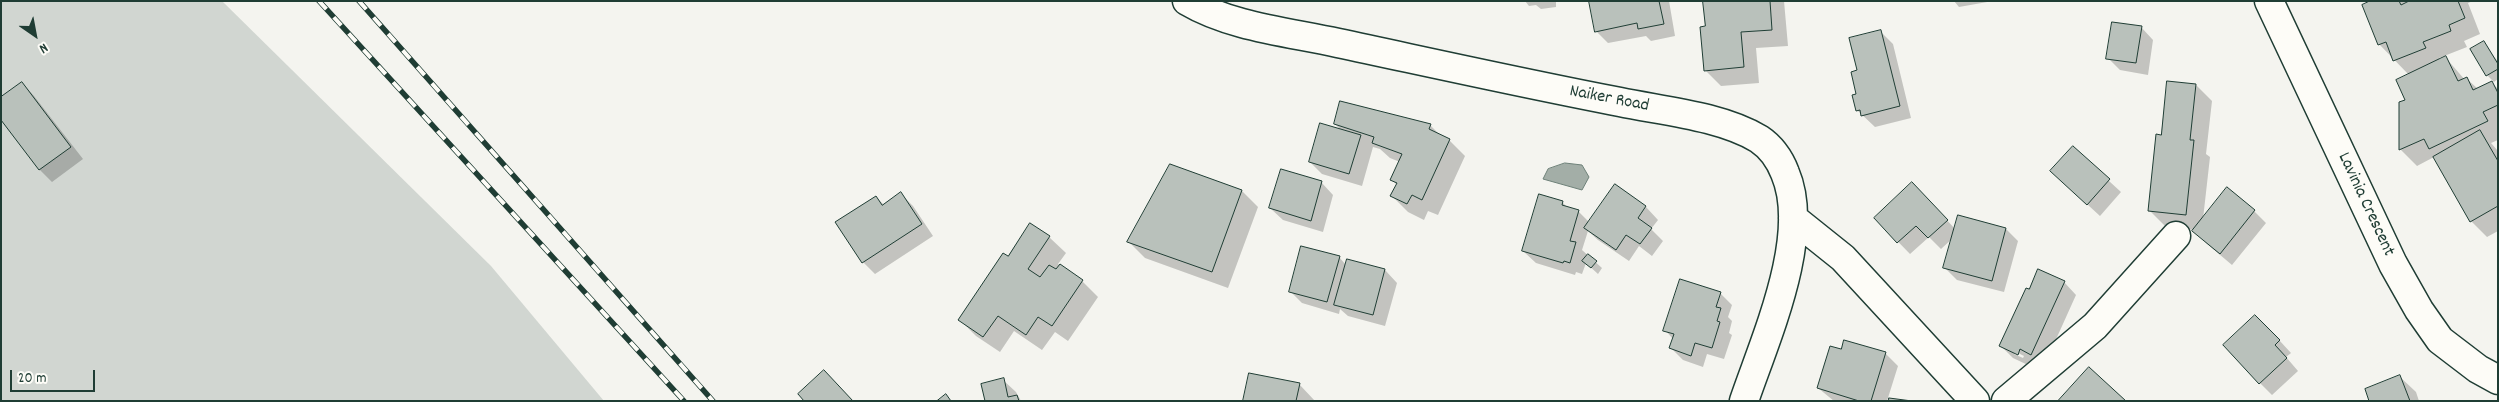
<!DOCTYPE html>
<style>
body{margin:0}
#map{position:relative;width:2499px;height:402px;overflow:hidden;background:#f4f4ef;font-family:Dekko,sans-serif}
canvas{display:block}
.frame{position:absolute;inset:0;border:2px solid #1f3d34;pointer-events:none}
.north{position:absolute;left:10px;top:10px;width:50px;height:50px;-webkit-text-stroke:4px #fdfcf7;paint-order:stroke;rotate:147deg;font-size:14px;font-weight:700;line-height:20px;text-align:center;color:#1f3d34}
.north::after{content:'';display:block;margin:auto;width:18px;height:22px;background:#1f3d34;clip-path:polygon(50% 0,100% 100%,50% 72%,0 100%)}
.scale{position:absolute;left:10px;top:370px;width:85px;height:22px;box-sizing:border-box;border:2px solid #1f3d34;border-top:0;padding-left:6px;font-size:15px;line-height:18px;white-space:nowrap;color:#1f3d34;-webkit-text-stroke:4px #fdfcf7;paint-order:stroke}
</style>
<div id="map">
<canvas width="2499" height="402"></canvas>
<div class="frame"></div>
<div class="north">N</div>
<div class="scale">20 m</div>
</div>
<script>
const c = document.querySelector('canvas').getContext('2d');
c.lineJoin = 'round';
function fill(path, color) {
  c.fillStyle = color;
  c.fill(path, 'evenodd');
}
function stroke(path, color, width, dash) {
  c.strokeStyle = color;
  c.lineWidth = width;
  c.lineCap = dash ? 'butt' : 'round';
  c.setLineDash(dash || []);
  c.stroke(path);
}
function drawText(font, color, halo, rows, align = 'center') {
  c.font = font + ' Dekko,sans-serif';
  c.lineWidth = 4;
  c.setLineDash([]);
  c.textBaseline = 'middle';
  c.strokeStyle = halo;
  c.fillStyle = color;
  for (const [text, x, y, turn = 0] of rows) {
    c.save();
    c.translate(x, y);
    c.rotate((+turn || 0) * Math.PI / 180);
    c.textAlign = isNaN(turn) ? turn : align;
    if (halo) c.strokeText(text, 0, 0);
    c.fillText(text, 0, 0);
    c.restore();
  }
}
fill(new Path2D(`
 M1,1H222L491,266L604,401H1Z`), '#d1d6d1');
const water = new Path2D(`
 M1565,163L1582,165L1589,177L1582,190L1543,179L1548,169Z`);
fill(water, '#a3aea7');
stroke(water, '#6e8179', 1);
fill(new Path2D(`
 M1525,1H1556V7L1541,9L1536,5L1529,6Z
 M1590,1H1669L1675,36L1651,41L1646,36L1608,43L1596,31Z
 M1704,1H1784L1788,46L1756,48L1759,83L1721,86L1705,70L1706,27Z
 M1954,1H1993L1959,7Z
 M2374,1H2404L2406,4L2413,1H2473L2468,3L2480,34L2464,41L2467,47L2439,58L2440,61L2446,58L2465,80L2467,79L2478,89L2492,83L2498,89V140L2491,143L2498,151V231L2487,237L2471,221L2434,157L2417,166L2401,150L2400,103L2407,101L2409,75L2379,44Z
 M2141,27L2153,40L2148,75L2120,70L2108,58Z
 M1880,31L1893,44L1911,118L1875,127L1857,110L1858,71Z
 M2484,42L2498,62V79L2494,82L2487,75Z
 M22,83L34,96L83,159L52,182L40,170L1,118Z
 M2196,85L2212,101L2206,154L2210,157L2203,219L2254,211L2266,223L2232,265L2206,243L2195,230L2166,227L2150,211L2162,136Z
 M1335,124L1430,125L1442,137L1449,140L1465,156L1438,215L1428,211L1424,220L1408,212L1392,196L1397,185L1392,180L1400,162L1390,158L1380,149L1373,147L1362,186L1322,174L1310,162L1342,131Z
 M2073,148L2121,192L2100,216L2064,183Z
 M1170,166L1242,191L1258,207L1228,288L1145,258L1129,242Z
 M1321,182L1333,195L1323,232L1283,220L1270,208Z
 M1615,186L1646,207L1658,220L1651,229L1663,241L1652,256L1639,246L1629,261L1598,240L1588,231L1582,250L1602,268L1598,274L1586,263L1582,274L1576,272L1575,275L1536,263L1523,251L1562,202L1569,209L1578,211L1590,223Z
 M901,194L913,206L933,236L875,274L863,262L876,197L884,205Z
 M1924,195L1955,229H2006L2018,241L2004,292L1957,280L1945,268L1953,238L1941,249L1929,237L1910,254L1875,218Z
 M1031,225L1049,237L1066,253L1058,264L1082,281L1098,297L1068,341L1055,332L1042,350L1014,331L1000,352L976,336L960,320Z
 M1339,257L1346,265L1348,260L1385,270L1397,283L1385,326L1348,316L1340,309L1339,314L1302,303L1290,291Z
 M2064,282L2076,295L2044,366H2030L2013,358L2001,346ZM2014,351L2024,356L2023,358L2014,354Z
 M1720,293L1732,305L1728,317L1732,321L1729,333L1732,335L1724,359L1707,354L1703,367L1683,360L1671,348L1673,339L1665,330Z
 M2268,328L2291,353L2286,357L2298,371L2272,395L2260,383Z
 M1842,351L1885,353L1898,366L1887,401H1834L1818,388Z
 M2399,376L2416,392L2419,401H2371Z
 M1003,380L1016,392L1021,401H986Z
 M1299,384L1315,401H1245Z`), '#0003');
const building = new Path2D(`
 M1589,1H1659L1664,24L1638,29L1637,23L1595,32Z
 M1703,1H1770L1772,30L1741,32L1744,67L1704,71L1700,27L1705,26Z
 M2370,1H2399L2401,5L2409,1H2458L2465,18L2449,25L2451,31L2423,42L2426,48L2393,61L2386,42L2378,45L2362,5Z
 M2112,22L2142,26L2136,63L2106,59Z
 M1881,30L1900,106L1861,116L1860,110L1856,111L1852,95L1856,94L1851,72L1857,70L1849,38Z
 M2484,41L2498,64V69L2486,76L2470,49Z
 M2446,56L2458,81L2467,77L2473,90L2492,81L2498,93V105L2483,112L2488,121L2429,149L2424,139L2399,150V102L2405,100L2396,80Z
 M2167,81L2196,84L2190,140H2194L2186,215L2148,211L2156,134L2161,135Z
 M22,82L71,147L39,170L1,120V97Z
 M1340,101L1431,124L1429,129L1450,139L1422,200L1412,195L1407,204L1390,196L1397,183L1390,180L1402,154L1372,143L1374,137L1334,124Z
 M1320,123L1361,135L1349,174L1309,162Z
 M2480,130L2498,161V206L2470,222L2433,157Z
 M2073,146L2110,179L2087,205L2050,171Z
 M1170,164L1242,190L1212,272L1127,242Z
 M1281,169L1322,181L1311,221L1269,208Z
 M1912,182L1948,220L1928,238L1916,226L1897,243L1874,218Z
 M1615,184L1646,206L1638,218L1652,228L1640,244L1626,235L1616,250L1584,228Z
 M2227,187L2255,210L2220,254L2192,231Z
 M901,192L922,224L862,263L835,222L876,196L882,205Z
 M1539,194L1563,201L1562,205L1579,210L1570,241L1576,242L1570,263L1564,261L1563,263L1522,251Z
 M1958,215L2006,228L1992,281L1943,268Z
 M1030,223L1050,236L1028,269L1040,277L1049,265L1056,269L1060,264L1083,280L1052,326L1038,317L1026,335L998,316L983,337L958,320L1003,253L1008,256Z
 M1301,246L1340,256L1327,302L1289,292Z
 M1588,254L1597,261L1591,268L1582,261Z
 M1347,259L1385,269L1373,315L1334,305Z
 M2038,269L2065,281L2031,355L2020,349L2018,355L1999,346L2026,288L2029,289Z
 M1680,279L1721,292L1716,307L1721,308L1717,321L1720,322L1712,348L1695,343L1691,356L1669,348L1674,334L1663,331Z
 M2255,315L2280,340L2275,345L2287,358L2259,384L2223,345Z
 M1844,340L1886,352L1871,401H1859L1817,388L1830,346L1841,349Z
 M2089,367L2126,401H2058Z
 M824,370L853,401H804L798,394Z
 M1249,373L1300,383L1296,401H1243Z
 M2400,375L2410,401H2369L2365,389Z
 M1004,378L1008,397L1017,395L1019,401H985L981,384Z
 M946,394L951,401H937Z
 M1889,398L1912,401H1889Z`);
fill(building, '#b9c1bb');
stroke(building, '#1f3d34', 1);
const minor = new Path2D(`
 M1187,1C1231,27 1288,32 1338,43C1432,63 1526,84 1620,102C1663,111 1721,116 1759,139C1771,147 1780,160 1785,173C1812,236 1765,339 1744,401
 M2269,1L2393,264L2419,310L2440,340L2478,369L2498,380
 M1793,218L1843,258L1975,401
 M2006,401L2095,326L2176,236`);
stroke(minor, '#1f3d34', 31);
stroke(minor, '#fdfcf7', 28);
const rail = new Path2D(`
 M319,1L684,401
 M359,1L713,401`);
stroke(rail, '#1f3d34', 5.5);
stroke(rail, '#fdfcf7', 4, [11]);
drawText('18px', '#1f3d34', '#fdfcf7', [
 ["Naiker Road",1609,100,11],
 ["Lavinia Crescent",2365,205,65]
]);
</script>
